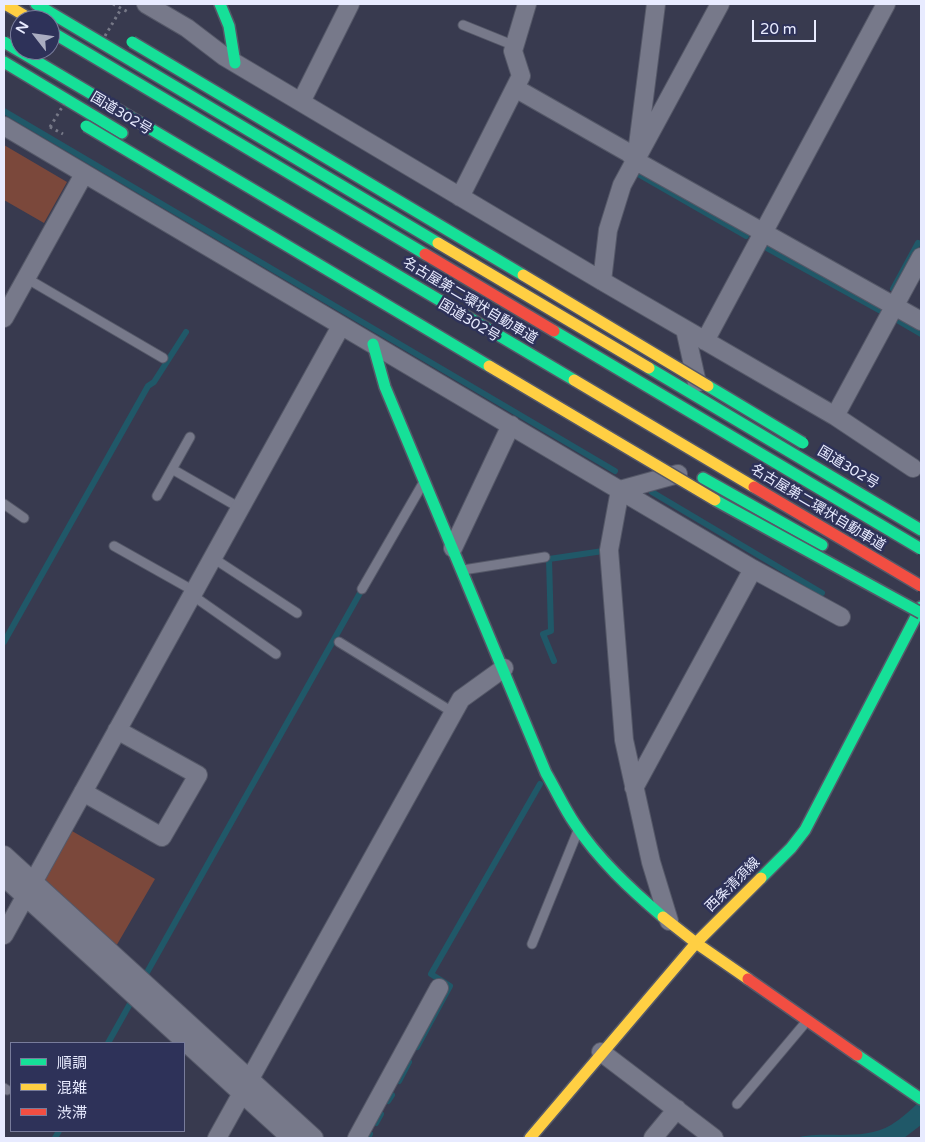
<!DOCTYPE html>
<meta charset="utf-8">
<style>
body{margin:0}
#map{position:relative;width:925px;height:1142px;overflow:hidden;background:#383a4f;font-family:"Varela Round","Noto Sans JP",sans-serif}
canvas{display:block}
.frame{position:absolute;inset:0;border:5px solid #e8ebff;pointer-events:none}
.legend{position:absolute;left:10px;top:1042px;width:175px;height:90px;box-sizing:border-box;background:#2e3259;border:1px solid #787c9b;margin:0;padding:6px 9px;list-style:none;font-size:15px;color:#e8ebff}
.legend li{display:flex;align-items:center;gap:10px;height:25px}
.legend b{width:25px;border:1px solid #787c9b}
.north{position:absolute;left:10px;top:10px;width:50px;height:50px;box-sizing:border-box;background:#2e3259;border:1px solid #787c9b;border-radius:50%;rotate:300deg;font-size:14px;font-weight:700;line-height:20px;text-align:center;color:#e8ebff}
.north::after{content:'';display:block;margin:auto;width:18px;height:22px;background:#aaadc1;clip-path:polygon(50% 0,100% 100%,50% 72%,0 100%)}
.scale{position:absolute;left:752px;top:20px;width:64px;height:22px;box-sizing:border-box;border:2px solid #e8ebff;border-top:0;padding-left:6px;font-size:15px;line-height:18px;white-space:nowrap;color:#e8ebff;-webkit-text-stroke:4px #2e3259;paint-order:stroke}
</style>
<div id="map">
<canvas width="925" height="1142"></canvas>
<div class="frame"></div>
<ul class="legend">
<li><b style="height:6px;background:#16e098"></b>順調</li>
<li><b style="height:6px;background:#ffcf43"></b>混雑</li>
<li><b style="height:6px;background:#f24e42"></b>渋滞</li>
</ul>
<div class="north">N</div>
<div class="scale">20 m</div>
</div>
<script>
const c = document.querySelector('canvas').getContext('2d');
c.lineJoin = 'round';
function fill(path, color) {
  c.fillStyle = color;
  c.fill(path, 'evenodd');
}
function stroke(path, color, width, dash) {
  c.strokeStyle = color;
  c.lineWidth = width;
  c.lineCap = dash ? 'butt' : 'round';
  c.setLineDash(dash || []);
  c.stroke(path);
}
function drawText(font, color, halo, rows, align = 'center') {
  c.font = font + ' "Varela Round","Noto Sans JP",sans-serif';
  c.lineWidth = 5;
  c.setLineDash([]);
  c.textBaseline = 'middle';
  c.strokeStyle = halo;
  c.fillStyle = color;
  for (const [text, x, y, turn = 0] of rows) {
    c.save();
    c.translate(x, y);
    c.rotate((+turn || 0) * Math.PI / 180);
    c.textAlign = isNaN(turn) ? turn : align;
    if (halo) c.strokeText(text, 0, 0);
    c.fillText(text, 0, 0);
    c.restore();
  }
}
fill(new Path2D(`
 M4,145L67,182L44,223L4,200Z
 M72,831L155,879L115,948L43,881Z`), '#7b483b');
fill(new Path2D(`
 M921,1100V1125L904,1138H795C825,1130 863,1142 891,1125C902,1118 912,1109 921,1100Z`), '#205868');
stroke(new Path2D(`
 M4,111L615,471
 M638,174L746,236
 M767,248L881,311
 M893,289L918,243
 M897,320L921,334
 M652,492L822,593
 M4,642L148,386L154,382L186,332
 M554,661L543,634L551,631L549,559L603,551
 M145,976L360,593
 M108,1043L131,1002
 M417,1047L450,986L431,974L540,784
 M399,1081L409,1062
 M388,1101L392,1095
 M376,1123L381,1114
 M55,1138L59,1131
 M368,1138L370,1134`), '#205868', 6);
const lane = new Path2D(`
 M463,25L515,46
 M26,278L163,358
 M172,469L240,508
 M157,496L190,437
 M4,504L24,518
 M114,546L194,591
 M213,558L297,613
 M463,570L545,557
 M362,589L422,485
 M192,595L276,654
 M339,642L454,713
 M532,944L577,833
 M4,1088L7,1090
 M737,1104L806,1022`);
const street = new Path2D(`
 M146,4L187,28L225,57L602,281L835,416L913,468
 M656,4L636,161L921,321
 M515,88L629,153L636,161
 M301,102L350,4
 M4,126L753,569L841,617
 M460,197L521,76L513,51L527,4
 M602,281L608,230L622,185L720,4
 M4,318L84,174
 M685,329L697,383
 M705,341L886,4
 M835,416L921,257
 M453,548L511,425
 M634,788L753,569
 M83,792L162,837L198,775L117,730
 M4,855L314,1138
 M4,877L291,1138
 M669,921L651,862L624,740L609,550L620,490L678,474
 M4,935L341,326
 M601,1052L714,1138
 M217,1138L461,699L504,668
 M357,1138L439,988
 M653,1138L677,1109`);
const fast = new Path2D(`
 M36,4L438,243
 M220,4L229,26L235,63
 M4,62L122,133
 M373,344L385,387L546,773C556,790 564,808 575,824C598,859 630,889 663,917
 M649,368L921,530
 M703,478L822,545
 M761,878L791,848L805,830L921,607
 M857,1055L921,1099`);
const slow = new Path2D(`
 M5,4L32,20
 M438,243L649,368
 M748,979L696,943L761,878
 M530,1138L696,943L663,917`);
const jam = new Path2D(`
 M748,979L857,1055`);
stroke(lane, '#555868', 11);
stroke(street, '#555868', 20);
stroke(fast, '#555868', 14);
stroke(slow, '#555868', 14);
stroke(jam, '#555868', 14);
stroke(new Path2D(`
 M113,4L130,13
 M50,127L63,134`), '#767887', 3, [2.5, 4]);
stroke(lane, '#77798a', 9);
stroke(street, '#77798a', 18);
stroke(fast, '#16e098', 11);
stroke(slow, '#ffcf43', 11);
stroke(jam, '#f24e42', 11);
const fastBridge = new Path2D(`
 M50,31L425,254
 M4,42L574,380
 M132,42L523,275
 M86,126L489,366
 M554,331L921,549
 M708,386L803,443
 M715,500L921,613`);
const slowBridge = new Path2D(`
 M523,275L708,386
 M489,366L715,500
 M574,380L754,487`);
const jamBridge = new Path2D(`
 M425,254L554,331
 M754,487L921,586`);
stroke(fastBridge, '#555868', 14, []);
stroke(slowBridge, '#555868', 14, []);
stroke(jamBridge, '#555868', 14, []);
stroke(new Path2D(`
 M105,36L121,9
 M50,127L64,104`), '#767887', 3, [2.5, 4]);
stroke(fastBridge, '#16e098', 11);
stroke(slowBridge, '#ffcf43', 11);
stroke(jamBridge, '#f24e42', 11);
drawText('14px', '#e8ebff', '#2e3259', [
 ["国道302号",121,114,31],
 ["名古屋第二環状自動車道",470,301,31],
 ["国道302号",469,321,31],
 ["国道302号",848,468,31],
 ["名古屋第二環状自動車道",818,508,31],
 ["西条清須線",733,885,-45]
]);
</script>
